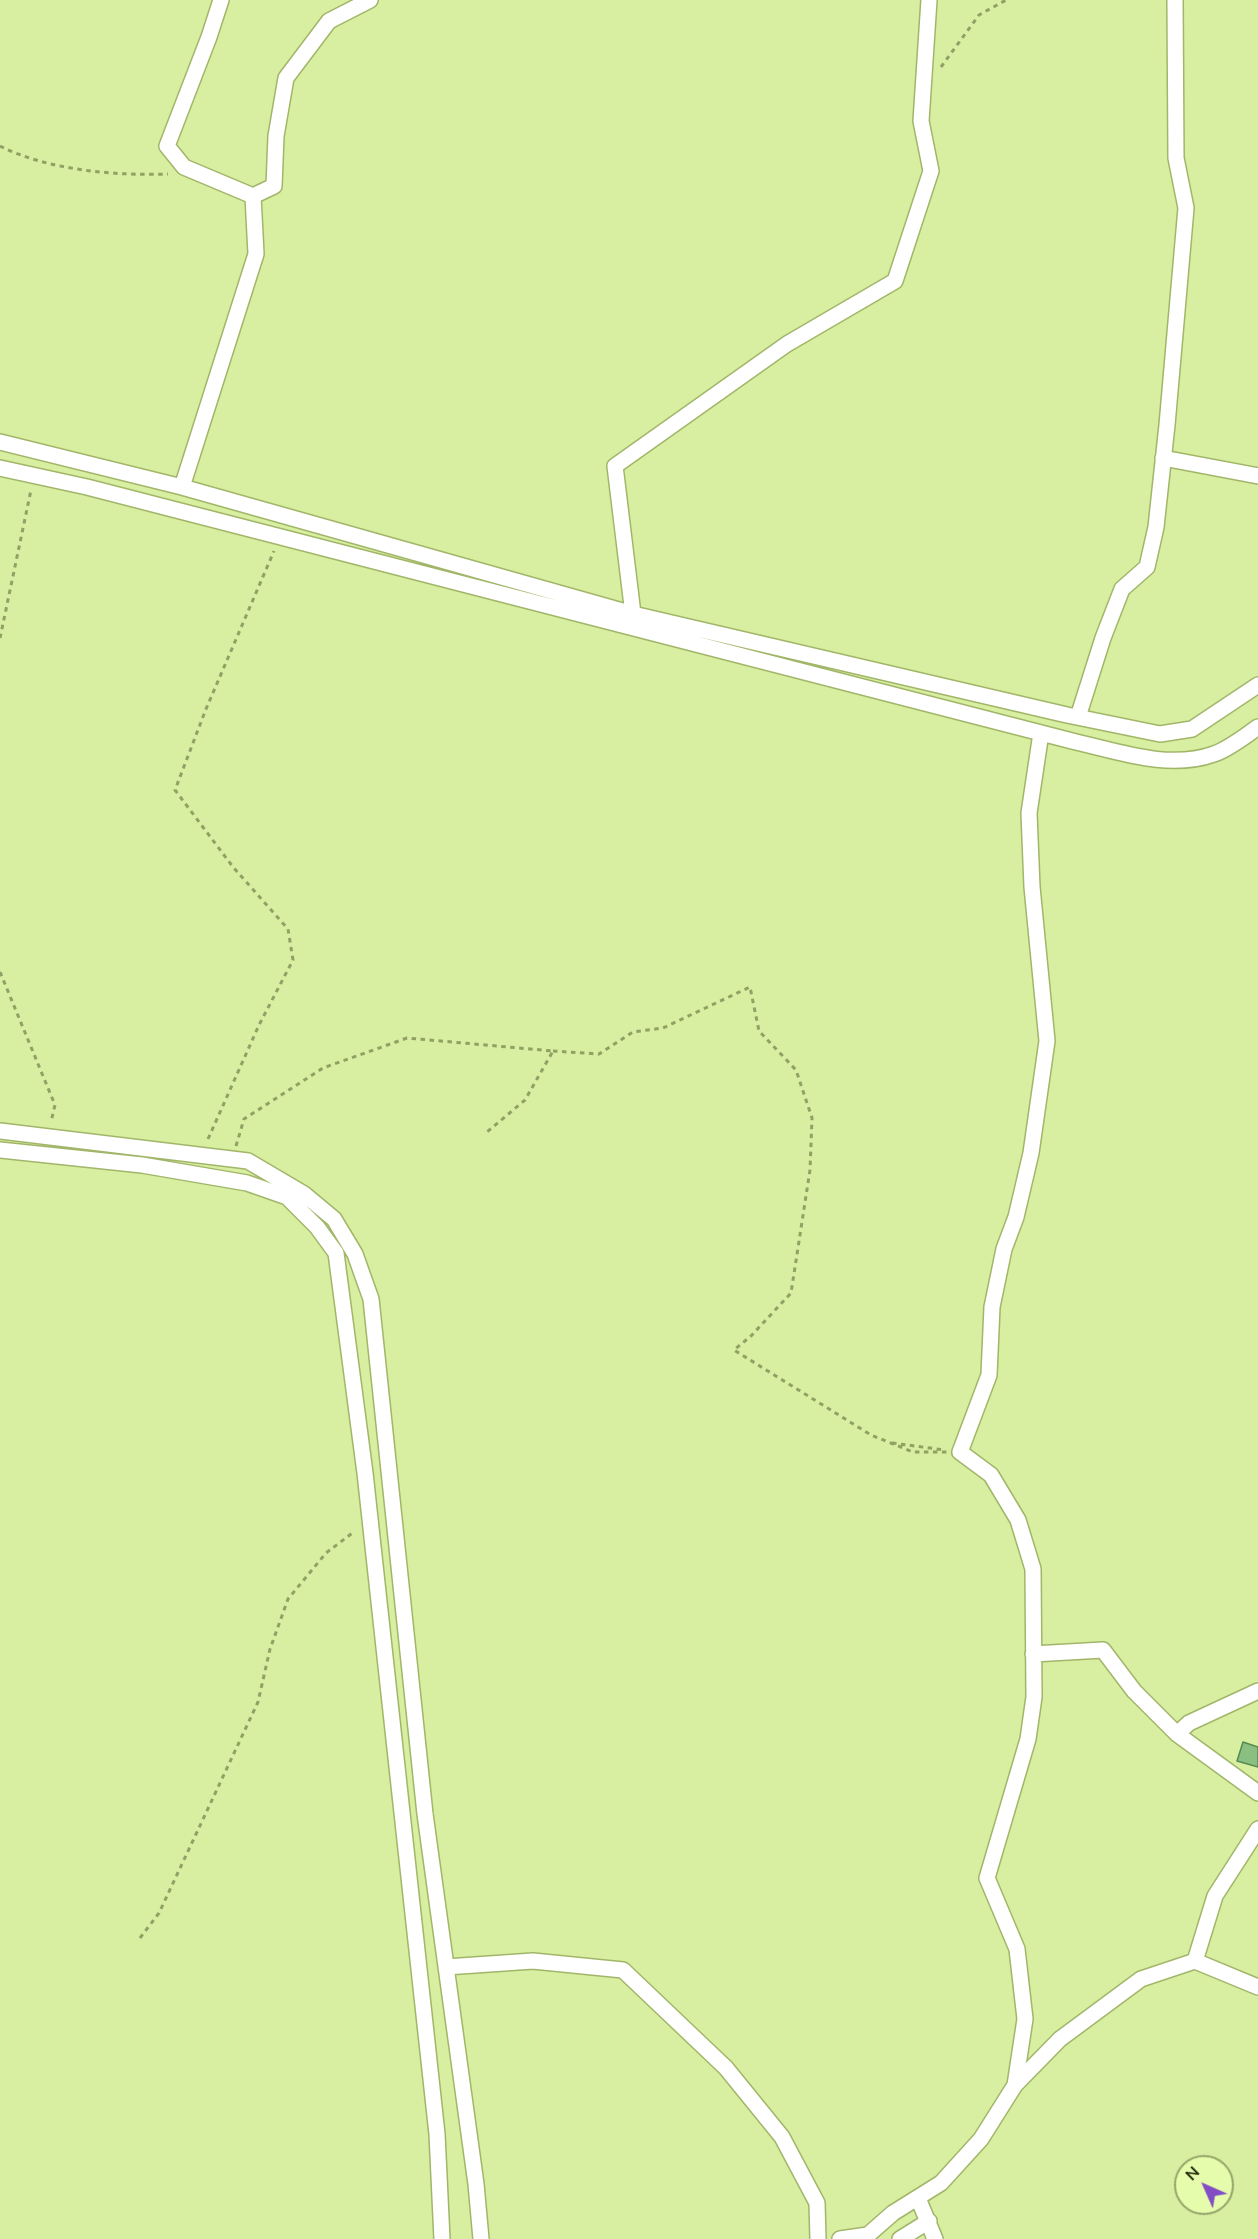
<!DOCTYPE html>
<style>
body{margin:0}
#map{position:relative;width:1258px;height:2239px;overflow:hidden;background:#d8eea0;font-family:"Nunito Sans",sans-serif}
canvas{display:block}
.north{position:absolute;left:1174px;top:2155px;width:60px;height:60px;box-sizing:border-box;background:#e6fcad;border:2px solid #96a669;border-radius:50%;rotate:315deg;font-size:16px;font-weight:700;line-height:24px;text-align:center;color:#1d2404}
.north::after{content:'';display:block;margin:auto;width:21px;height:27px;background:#834ec5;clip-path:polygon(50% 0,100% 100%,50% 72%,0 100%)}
</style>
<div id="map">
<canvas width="1258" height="2239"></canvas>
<div class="north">N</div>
</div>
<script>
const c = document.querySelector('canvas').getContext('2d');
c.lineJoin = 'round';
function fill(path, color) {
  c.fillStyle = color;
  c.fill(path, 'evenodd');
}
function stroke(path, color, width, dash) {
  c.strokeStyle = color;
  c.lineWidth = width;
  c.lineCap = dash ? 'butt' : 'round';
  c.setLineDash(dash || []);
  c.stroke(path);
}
const building = new Path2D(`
 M1243,1742L1258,1747V1767L1237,1761Z`);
fill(building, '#89bf81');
stroke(building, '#578a4f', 1.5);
const minor = new Path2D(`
 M253,196L274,186L276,136L286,78L329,21L370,0
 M0,442L182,487L633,614L1067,715L1160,734L1192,729L1258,685
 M1163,458L1258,476
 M0,468L87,487L1076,742C1120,752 1169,770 1214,754C1229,749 1245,736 1258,727
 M182,487L256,254L253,196L184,167L167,146L209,37L221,0
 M633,614L615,466L787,344L895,281L931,171L921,121L929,0
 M1078,717L1103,638L1122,589L1147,567L1156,527L1167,425L1186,208L1176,158L1175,0
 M0,1131L248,1161L304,1194L334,1219L355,1254L371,1299L425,1814L476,2184L481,2239
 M0,1150L142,1165L247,1183L287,1197L317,1227L336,1253L365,1473L437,2134L442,2239
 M1033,1654L1103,1650L1134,1691L1177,1734L1258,1793
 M1177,1734L1189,1723L1258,1691
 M1195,1961L1215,1896L1258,1829
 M446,1967L533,1961L623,1970L726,2068L782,2137L817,2203L818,2239
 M1015,2085L1060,2039L1141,1979L1195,1961L1258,1987
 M918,2198L935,2239
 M840,2239L868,2235L893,2213L941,2183L981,2139L1015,2085L1025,2019L1017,1949L987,1878L1028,1739L1034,1697L1033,1569L1018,1520L991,1475L960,1452L989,1375L992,1307L1004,1249L1016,1217L1031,1153L1047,1041L1032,887L1029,813L1041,733
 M900,2239L929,2221`);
stroke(minor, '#a2b66a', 18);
stroke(new Path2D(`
 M941,67L979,15L1006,0
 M0,146C47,170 115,176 168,174
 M0,638L31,490
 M0,972L55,1105L51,1122
 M553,1051L599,1054L633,1032L663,1028L750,987L759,1031L796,1070L812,1118L810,1170L791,1293L751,1336L734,1350L871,1435L913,1452H947
 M208,1139L259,1025L293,960L288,929L233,867L175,790L206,709L274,551
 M236,1146L244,1119L323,1068L407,1038L553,1051L525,1100L487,1132
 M892,1443L945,1450
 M140,1938L159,1913L258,1702L270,1649L288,1599L326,1553L355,1531`), '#91a164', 3, [4.5, 4.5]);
stroke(minor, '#fff', 15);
</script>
